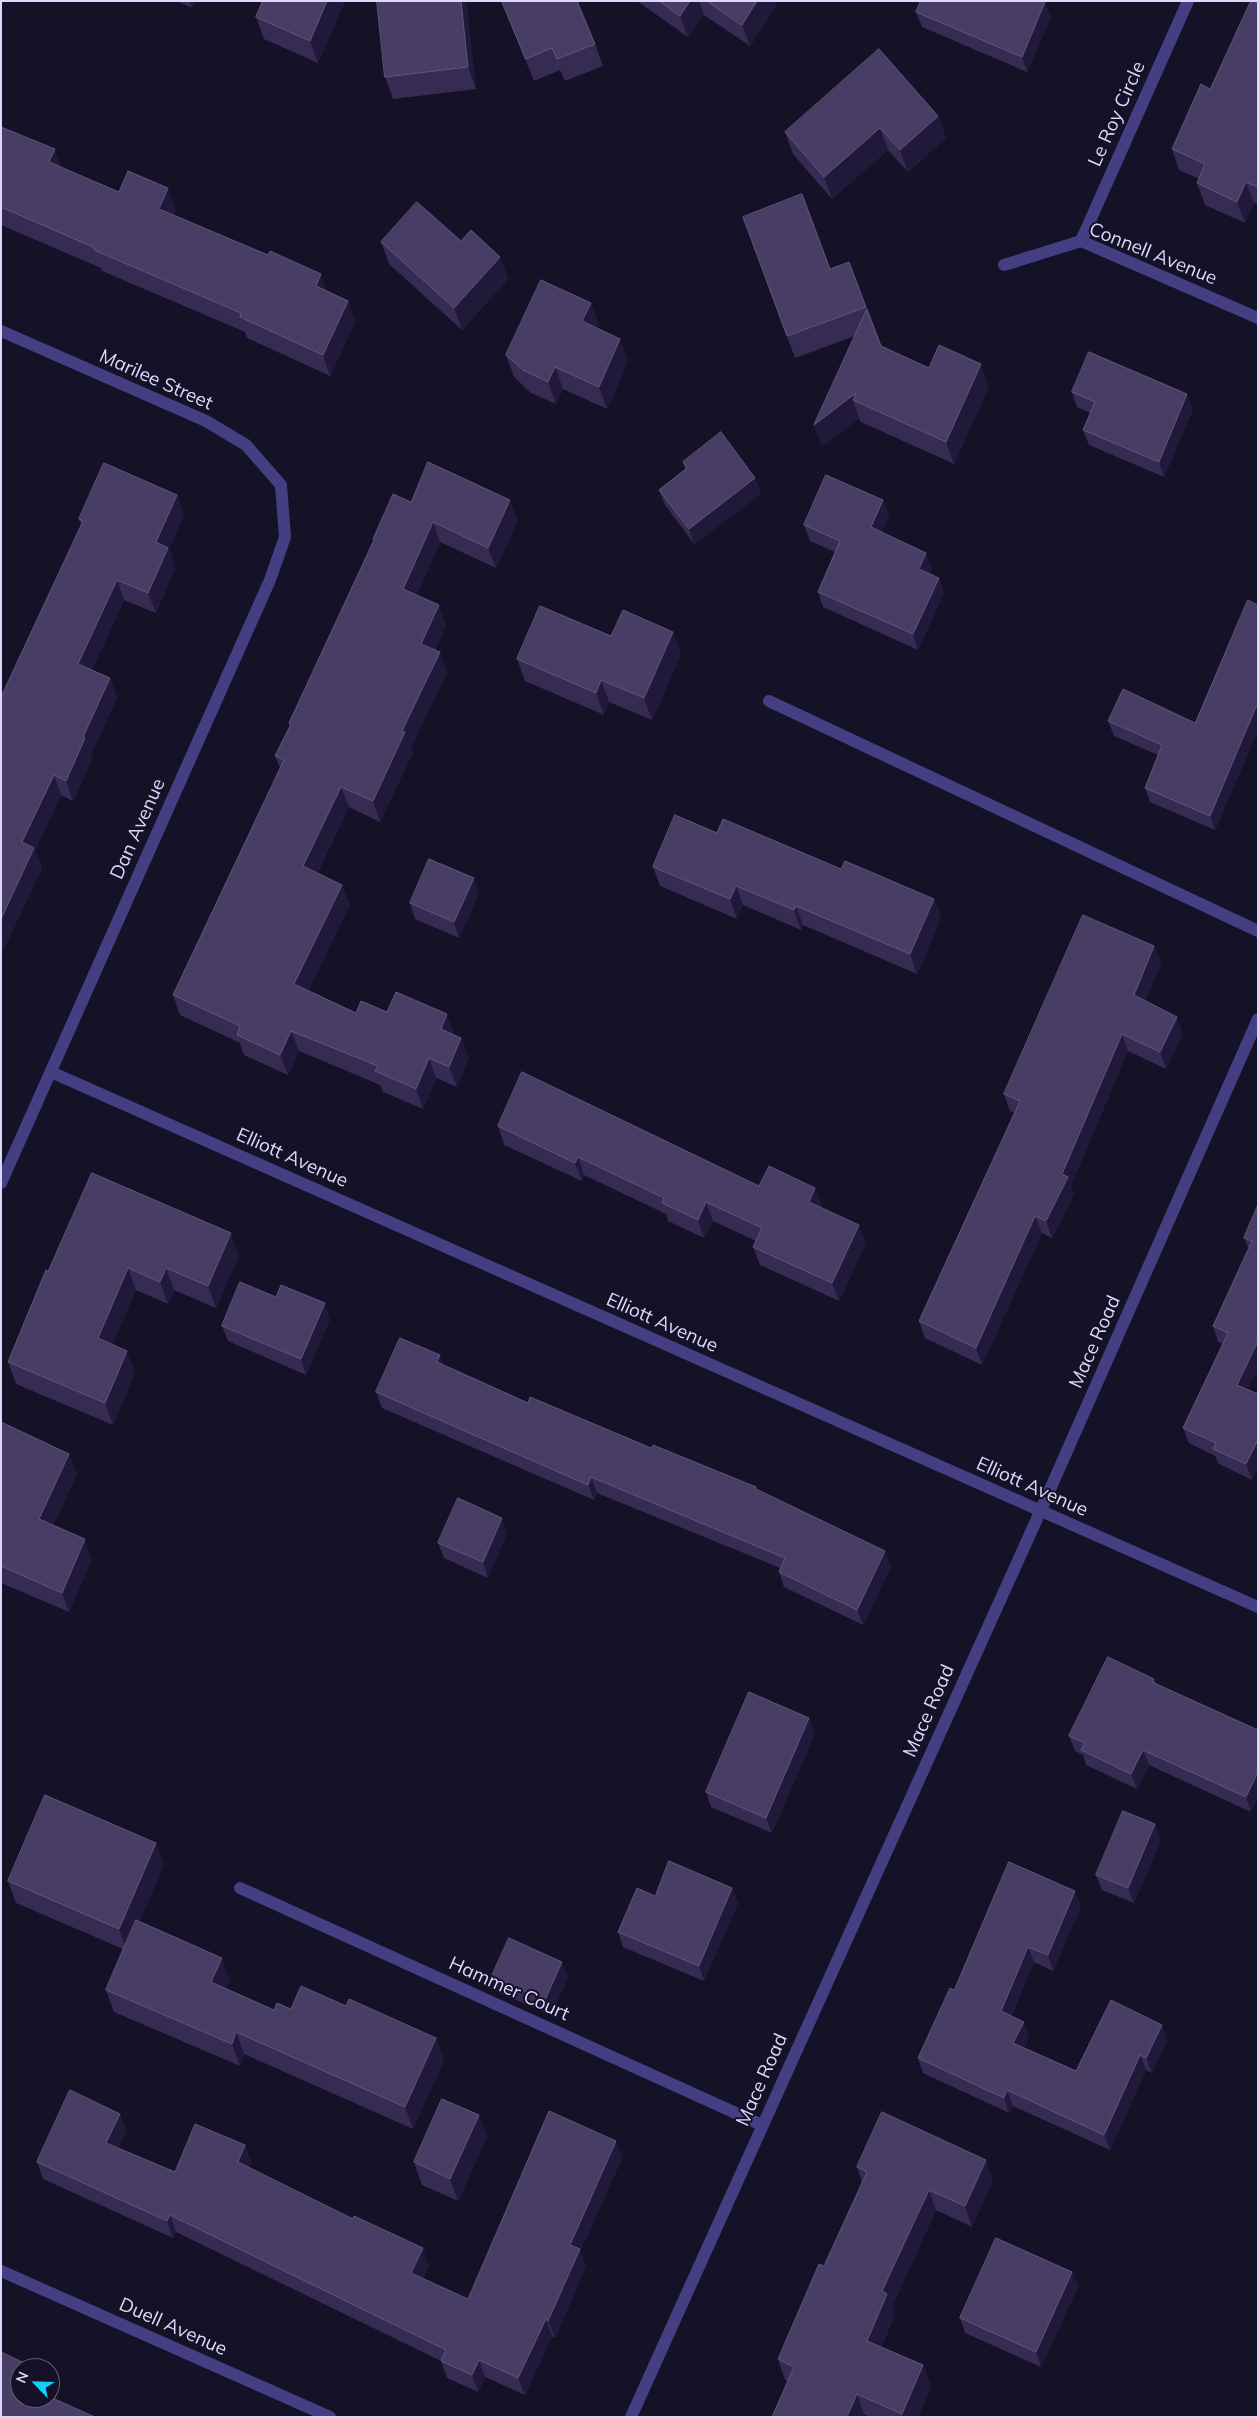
<!DOCTYPE html>
<style>
body{margin:0}
#map{position:relative;width:1259px;height:2418px;overflow:hidden;background:#151126;font-family:Mulish,sans-serif}
canvas{display:block}
.frame{position:absolute;inset:0;border:2px solid #ded7fd;pointer-events:none}
.north{position:absolute;left:10px;top:2358px;width:50px;height:50px;box-sizing:border-box;background:#151126;border:1px solid #65607c;border-radius:50%;rotate:294deg;font-size:14px;font-weight:700;line-height:20px;text-align:center;color:#ded7fd}
.north::after{content:'';display:block;margin:auto;width:18px;height:22px;background:#0fcff2;clip-path:polygon(50% 0,100% 100%,50% 72%,0 100%)}
</style>
<div id="map">
<canvas width="1259" height="2418"></canvas>
<div class="frame"></div>
<div class="north">N</div>
</div>
<script>
const c = document.querySelector('canvas').getContext('2d');
c.lineJoin = 'round';
function stroke(path, color, width, dash) {
  c.strokeStyle = color;
  c.lineWidth = width;
  c.lineCap = dash ? 'butt' : 'round';
  c.setLineDash(dash || []);
  c.stroke(path);
}
function fill(path, color) {
  c.fillStyle = color;
  c.fill(path, 'evenodd');
}
function drawText(font, color, halo, rows, align = 'center') {
  c.font = font + ' Mulish,sans-serif';
  c.lineWidth = 4;
  c.setLineDash([]);
  c.textBaseline = 'middle';
  c.strokeStyle = halo;
  c.fillStyle = color;
  for (const [text, x, y, turn = 0] of rows) {
    c.save();
    c.translate(x, y);
    c.rotate((+turn || 0) * Math.PI / 180);
    c.textAlign = isNaN(turn) ? turn : align;
    if (halo) c.strokeText(text, 0, 0);
    c.fillText(text, 0, 0);
    c.restore();
  }
}
stroke(new Path2D(`
 M769,701L1258,931`), '#443e82', 12);
stroke(new Path2D(`
 M1081,241L1188,1
 M1004,265L1081,241L1258,318
 M1,331L206,421L246,445L281,485L285,537L270,580L1,1183
 M51,1072L1258,1607
 M240,1888L762,2125
 M1,2271L330,2417
 M631,2417L1040,1512L1258,1019`), '#443e82', 12);
fill(new Path2D(`
 M177,1H195L192,8Z
 M345,1L318,63L264,39L256,17Z
 M466,1L476,89L393,99L385,77Z
 M501,1H577L595,44L603,66L565,81L560,70L534,81Z
 M637,1H774L776,6L750,46L704,15L688,37Z
 M1258,3V204L1254,203L1245,223L1205,205L1197,183L1199,179L1179,170L1172,149L1210,89Z
 M916,12L1051,17L1027,72L922,27Z
 M938,116L946,138L908,172L888,150L832,199L793,154L785,132Z
 M1,127L61,168L119,192L175,209L173,215L348,301L355,322L330,376L247,338L245,332L102,271L101,268L1,225Z
 M743,217L830,269L849,262L881,346L929,368L989,386L954,464L861,422L859,418L822,447L814,425L855,336L795,358Z
 M461,241L500,257L508,279L462,330L389,264L381,242Z
 M591,303L599,325L597,328L620,339L628,361L607,409L563,389L556,404L531,393L514,377L506,355Z
 M1072,392L1187,394L1193,409L1164,477L1089,445L1083,430L1090,413L1077,407Z
 M683,462L755,478L761,494L694,544L665,505L659,490L685,469Z
 M177,495L184,515L169,549L175,568L156,613L124,600L92,670L110,678L117,698L91,754L93,758L73,801L61,795L35,850L42,868L1,955L81,524L79,519Z
 M883,500L889,515L881,532L932,568L929,574L939,578L944,593L918,650L823,607L818,592L835,552L810,541L804,525Z
 M411,502L518,520L496,568L440,542L417,595L446,625L435,650L447,672L411,748L413,752L380,822L349,807L317,873L342,885L350,905L308,990L356,1013L387,1012L461,1038L469,1058L457,1087L436,1078L423,1109L383,1092L380,1085L299,1051L288,1075L244,1055L240,1043L180,1015L173,995L280,768L275,756L290,725L289,723L373,542V539Z
 M1258,605V730L1215,830L1150,802L1145,788L1158,755L1114,736L1108,721L1195,723Z
 M611,636L681,654L652,720L609,702L604,715L525,681L517,659Z
 M717,833L841,869L934,899L941,918L917,974L803,925L801,930L743,905L737,919L660,886L653,867Z
 M479,893L459,938L415,919L410,903Z
 M1154,946L1161,963L1145,1001L1183,1034L1166,1069L1128,1051L1071,1185L1074,1194L1052,1238L1042,1233L982,1365L925,1338L919,1321L1015,1113L1010,1111L1004,1094Z
 M498,1126L759,1186L815,1188L822,1206L821,1207L866,1243L839,1301L760,1265L753,1247L756,1241L713,1221L704,1238L668,1221L666,1214L584,1175L582,1181L504,1145Z
 M1258,1205V1368L1248,1389L1258,1394V1467L1252,1480L1219,1464L1215,1456L1189,1443L1183,1428L1223,1344L1218,1342L1213,1326L1249,1249L1244,1238Z
 M239,1255L216,1308L174,1290L168,1304L136,1290L112,1345L135,1373L113,1425L16,1384L8,1362L48,1271Z
 M276,1297L330,1319L306,1375L228,1341L222,1326Z
 M444,1365L528,1403L651,1448L757,1490L891,1566L863,1625L784,1587L779,1572L780,1568L597,1493L594,1500L382,1408L376,1392Z
 M1,1422L69,1454L77,1474L53,1525L92,1559L69,1612L1,1583Z
 M507,1533L488,1578L444,1558L438,1543Z
 M1154,1679L1156,1684L1258,1730L1251,1812L1149,1765L1137,1789L1086,1765L1083,1755L1075,1751L1069,1736Z
 M815,1733L772,1833L711,1807L706,1792Z
 M1161,1840L1134,1903L1102,1890L1096,1875Z
 M156,1843L164,1865L139,1922L230,1980L226,1989L274,2010L346,2006L436,2038L444,2060L413,2129L244,2054L240,2066L114,2012L106,1990L123,1949L16,1903L8,1881Z
 M732,1888L738,1903L704,1981L623,1947L618,1932L655,1896Z
 M1081,1906L1053,1971L1034,1962L1011,2016L1029,2037L1024,2048L1076,2071L1162,2025L1167,2040L1152,2073L1146,2070L1110,2150L1013,2106L1009,2113L923,2073L918,2058L954,1990Z
 M492,1976L568,1977L551,2015L497,1992Z
 M120,2114L126,2130L118,2148L175,2172L245,2145L251,2162L249,2167L429,2265L423,2279L468,2299L622,2158L580,2252L586,2266L555,2338L552,2336L525,2395L485,2377L478,2392L447,2378L441,2361L176,2232L173,2238L43,2179L37,2162Z
 M479,2115L487,2137L458,2201L422,2185L414,2162Z
 M857,2167L993,2180L972,2227L936,2210L892,2307L895,2314L881,2347L923,2365L931,2386L918,2417H870L785,2380L778,2359L824,2266L862,2182Z
 M1072,2272L1078,2287L1041,2367L965,2333L960,2318Z`), '#352b53');
fill(new Path2D(`
 M189,1H195L192,8Z
 M327,1H345L318,63L310,41Z
 M461,1H466L476,89L468,67Z
 M690,1H699L704,15L688,37L680,16Z
 M757,1H774L776,6L750,46L742,25Z
 M1045,2L1051,17L1027,72L1022,57Z
 M938,116L946,138L908,172L900,150Z
 M880,128L888,150L832,199L824,177Z
 M55,149L62,170L49,162Z
 M1246,182L1254,203L1245,223L1237,202Z
 M168,188L175,209L166,230L159,209Z
 M500,257L508,279L462,330L454,308Z
 M321,274L328,295L316,286Z
 M348,301L355,322L330,376L323,355Z
 M591,303L599,325L591,343L582,321Z
 M620,339L628,361L607,409L599,387Z
 M981,364L989,386L954,464L946,442Z
 M555,367L563,389L556,404L548,382Z
 M856,393L853,400L859,418L822,447L814,425Z
 M1187,394L1193,409L1164,477L1159,462Z
 M755,478L761,494L694,544L689,529Z
 M177,495L184,515L169,549L175,568L156,613L148,593L156,542Z
 M510,500L518,520L496,568L488,548Z
 M883,500L889,515L876,543L871,527Z
 M433,522L440,542L411,609L403,589Z
 M926,553L932,568L924,584L919,569Z
 M939,578L944,593L918,650L913,634Z
 M117,580L124,600L86,684L78,664Z
 M439,605L446,625L428,664L421,644Z
 M673,632L681,654L652,720L644,698Z
 M440,652L447,672L411,748L413,752L380,822L373,801L402,731Z
 M110,678L117,698L91,754L93,758L73,801L66,781L83,737Z
 M601,680L609,702L604,715L596,693Z
 M1256,707L1258,712V730L1215,830L1210,816Z
 M54,775L61,795L35,850L42,868L1,955V919L22,842Z
 M341,787L349,807L310,886L303,866Z
 M474,878L479,893L459,938L454,922Z
 M342,885L350,905L302,1004L294,984Z
 M736,886L743,905L737,919L730,899Z
 M934,899L941,918L917,974L910,954Z
 M796,906L803,925L801,930L794,910Z
 M1154,946L1161,963L1140,1012L1134,995Z
 M447,1014L455,1035L441,1029Z
 M1177,1017L1183,1034L1166,1069L1160,1052Z
 M291,1031L299,1051L288,1075L280,1055Z
 M1122,1034L1128,1051L1071,1185L1074,1194L1052,1238L1046,1221L1062,1174Z
 M461,1038L469,1058L457,1087L449,1067Z
 M429,1058L436,1078L423,1109L416,1089Z
 M578,1157L584,1175L582,1181L575,1163Z
 M815,1188L822,1206L816,1220L809,1202Z
 M706,1202L713,1221L704,1238L698,1220Z
 M1035,1216L1042,1233L982,1365L976,1348Z
 M859,1225L866,1243L839,1301L832,1283Z
 M231,1233L239,1255L216,1308L208,1286Z
 M128,1268L136,1290L106,1361L98,1338Z
 M166,1268L174,1290L168,1304L160,1282Z
 M325,1303L330,1319L306,1375L301,1359Z
 M1258,1341V1368L1243,1400L1237,1385Z
 M127,1351L135,1373L113,1425L105,1403Z
 M440,1355L446,1371L437,1362Z
 M1258,1440V1467L1252,1480L1246,1464Z
 M69,1454L77,1474L46,1539L39,1519Z
 M591,1477L597,1493L594,1500L588,1485Z
 M502,1518L507,1533L488,1578L483,1562Z
 M85,1539L92,1559L69,1612L62,1593Z
 M885,1551L891,1566L863,1625L857,1610Z
 M809,1718L815,1733L772,1833L766,1818Z
 M1143,1750L1149,1765L1137,1789L1131,1774Z
 M1258,1772V1799L1251,1812L1246,1797Z
 M1155,1824L1161,1840L1134,1903L1128,1888Z
 M156,1843L164,1865L127,1951L119,1929Z
 M732,1888L738,1903L704,1981L699,1966Z
 M1075,1891L1081,1906L1053,1971L1048,1955Z
 M1028,1947L1034,1962L1006,2026L1001,2011Z
 M222,1958L230,1980L219,2004L211,1982Z
 M562,1962L568,1977L551,2015L545,2000Z
 M1024,2022L1029,2037L1019,2059L1013,2043Z
 M1162,2025L1167,2040L1152,2073L1146,2058Z
 M236,2032L244,2054L240,2066L232,2044Z
 M436,2038L444,2060L413,2129L405,2107Z
 M1140,2055L1146,2070L1110,2150L1104,2135Z
 M1007,2090L1013,2106L1009,2113L1004,2098Z
 M120,2114L126,2130L112,2160L106,2143Z
 M479,2115L487,2137L458,2201L450,2179Z
 M616,2141L622,2158L580,2252L586,2266L555,2338L548,2321L570,2245Z
 M245,2145L251,2162L244,2179L238,2162Z
 M986,2160L993,2180L972,2227L965,2206Z
 M929,2190L936,2210L892,2307L895,2314L874,2361L867,2341L882,2291Z
 M170,2215L176,2232L173,2238L167,2221Z
 M423,2248L429,2265L418,2290L411,2273Z
 M1072,2272L1078,2287L1041,2367L1036,2352Z
 M546,2319L552,2336L525,2395L518,2378Z
 M479,2360L485,2377L478,2392L472,2375Z
 M923,2365L931,2386L918,2417H904L902,2414Z
 M857,2394L864,2414V2417H847Z`), '#201939');
const building = new Path2D(`
 M263,1H327L310,41L256,17Z
 M377,1H461L468,67L385,77Z
 M502,1H577L595,44L557,59L552,48L526,59Z
 M660,1H690L680,16Z
 M707,1H757L742,25Z
 M921,1H1044L1045,2L1022,57L916,12Z
 M1251,1H1254L1258,3V187L1246,182L1237,202L1197,183L1205,164L1172,149L1201,84L1210,89Z
 M879,49L938,116L900,150L880,128L824,177L785,132Z
 M1,127L55,149L49,162L119,192L128,171L168,188L159,209L268,255L270,251L321,274L316,286L348,301L323,355L240,317L241,313L94,250L95,248L1,207Z
 M802,194L830,269L849,262L866,307L787,336L743,217Z
 M417,202L461,241L471,230L500,257L454,308L381,242Z
 M541,280L591,303L582,321L620,339L599,387L555,367L548,382L523,370L506,355Z
 M867,309L881,346L929,368L939,345L981,364L946,442L853,400L856,393L814,425Z
 M1089,352L1187,394L1159,462L1083,430L1095,402L1072,392Z
 M721,432L755,478L689,529L659,490L687,468L683,462Z
 M428,462L510,500L488,548L433,522L403,589L439,605L421,644L440,652L402,731L405,732L373,801L341,787L303,866L342,885L294,984L356,1013L361,1001L387,1012L396,992L447,1014L441,1029L461,1038L449,1067L429,1058L416,1089L375,1071L378,1066L291,1031L280,1055L237,1035L240,1026L173,995L284,760L275,756L291,724L289,723L374,540L373,539L393,494L411,502Z
 M104,463L177,495L156,542L168,548L148,593L117,580L78,664L110,678L83,737L85,738L66,781L54,775L22,842L34,848L1,919V697L83,521L79,519Z
 M826,475L883,500L871,527L926,553L919,569L939,578L913,634L818,592L840,541L804,525Z
 M1248,600L1258,605V708L1256,707L1210,816L1145,788L1162,745L1108,721L1123,689L1195,723Z
 M540,606L611,636L623,610L673,632L644,698L601,680L596,693L517,659Z
 M675,815L717,833L723,819L841,869L845,861L934,899L910,954L796,906L794,910L736,886L730,899L653,867Z
 M429,859L474,878L454,922L410,903Z
 M1083,915L1154,946L1134,995L1177,1017L1160,1052L1122,1034L1062,1174L1068,1177L1046,1221L1035,1216L976,1348L919,1321L1020,1101L1004,1094Z
 M522,1072L759,1186L769,1166L815,1188L809,1202L859,1225L832,1283L753,1247L762,1228L706,1202L698,1220L662,1203L664,1198L578,1157L575,1163L498,1126Z
 M92,1173L231,1233L208,1286L166,1268L160,1282L128,1268L98,1338L127,1351L105,1403L8,1362L46,1270L48,1271Z
 M1258,1205V1341L1237,1385L1258,1394V1440L1246,1464L1213,1449L1216,1443L1183,1428L1228,1333L1213,1326L1252,1241L1244,1238Z
 M240,1282L276,1297L281,1285L325,1303L301,1359L222,1326Z
 M400,1338L440,1355L437,1362L528,1403L530,1397L651,1448L653,1445L756,1487V1489L885,1551L857,1610L779,1572L785,1558L591,1477L588,1485L376,1392Z
 M1,1422L69,1454L39,1519L85,1539L62,1593L1,1566Z
 M458,1498L502,1518L483,1562L438,1543Z
 M1108,1657L1154,1679L1152,1682L1258,1730V1772L1246,1797L1143,1750L1131,1774L1081,1750L1085,1743L1069,1736Z
 M749,1692L809,1718L766,1818L706,1792Z
 M45,1795L156,1843L119,1929L8,1881Z
 M1123,1811L1155,1824L1128,1888L1096,1875Z
 M669,1861L732,1888L699,1966L618,1932L637,1888L655,1896Z
 M1009,1862L1075,1891L1048,1955L1028,1947L1001,2011L1024,2022L1013,2043L1076,2071L1111,2000L1162,2025L1146,2058L1140,2055L1104,2135L1007,2090L1004,2098L918,2058L950,1988L954,1990Z
 M136,1920L222,1958L211,1982L274,2010L277,2003L291,2009L301,1986L346,2006L349,1999L436,2038L405,2107L236,2032L232,2044L106,1990Z
 M509,1938L562,1962L545,2000L492,1976Z
 M70,2090L120,2114L106,2143L175,2172L195,2124L245,2145L238,2162L353,2219L354,2216L423,2248L411,2273L468,2299L549,2111L616,2141L570,2245L580,2249L548,2321L546,2319L518,2378L479,2360L472,2375L441,2361L446,2350L170,2215L167,2221L37,2162Z
 M442,2099L479,2115L450,2179L414,2162Z
 M882,2112L986,2160L965,2206L929,2190L882,2291L887,2294L867,2341L923,2365L902,2414L857,2394L847,2417H772L794,2367L778,2359L819,2264L824,2266L867,2172L857,2167Z
 M996,2238L1072,2272L1036,2352L960,2318Z
 M1,2352L35,2368H20V2398H50V2397L95,2417H1Z`);
fill(building, '#473d65');
stroke(building, '#5f567d', 1);
drawText('19px', '#ded7fd', '#151126', [
 ["Le Roy Circle",1117,114,-66],
 ["Connell Avenue",1153,254,22],
 ["Marilee Street",156,380,24],
 ["Dan Avenue",138,829,-66],
 ["Elliott Avenue",292,1158,24],
 ["Elliott Avenue",662,1323,24],
 ["Mace Road",1095,1342,-66],
 ["Elliott Avenue",1032,1487,24],
 ["Mace Road",929,1711,-66],
 ["Hammer Court",509,1989,24],
 ["Mace Road",762,2080,-66],
 ["Duell Avenue",173,2327,24]
]);
</script>
